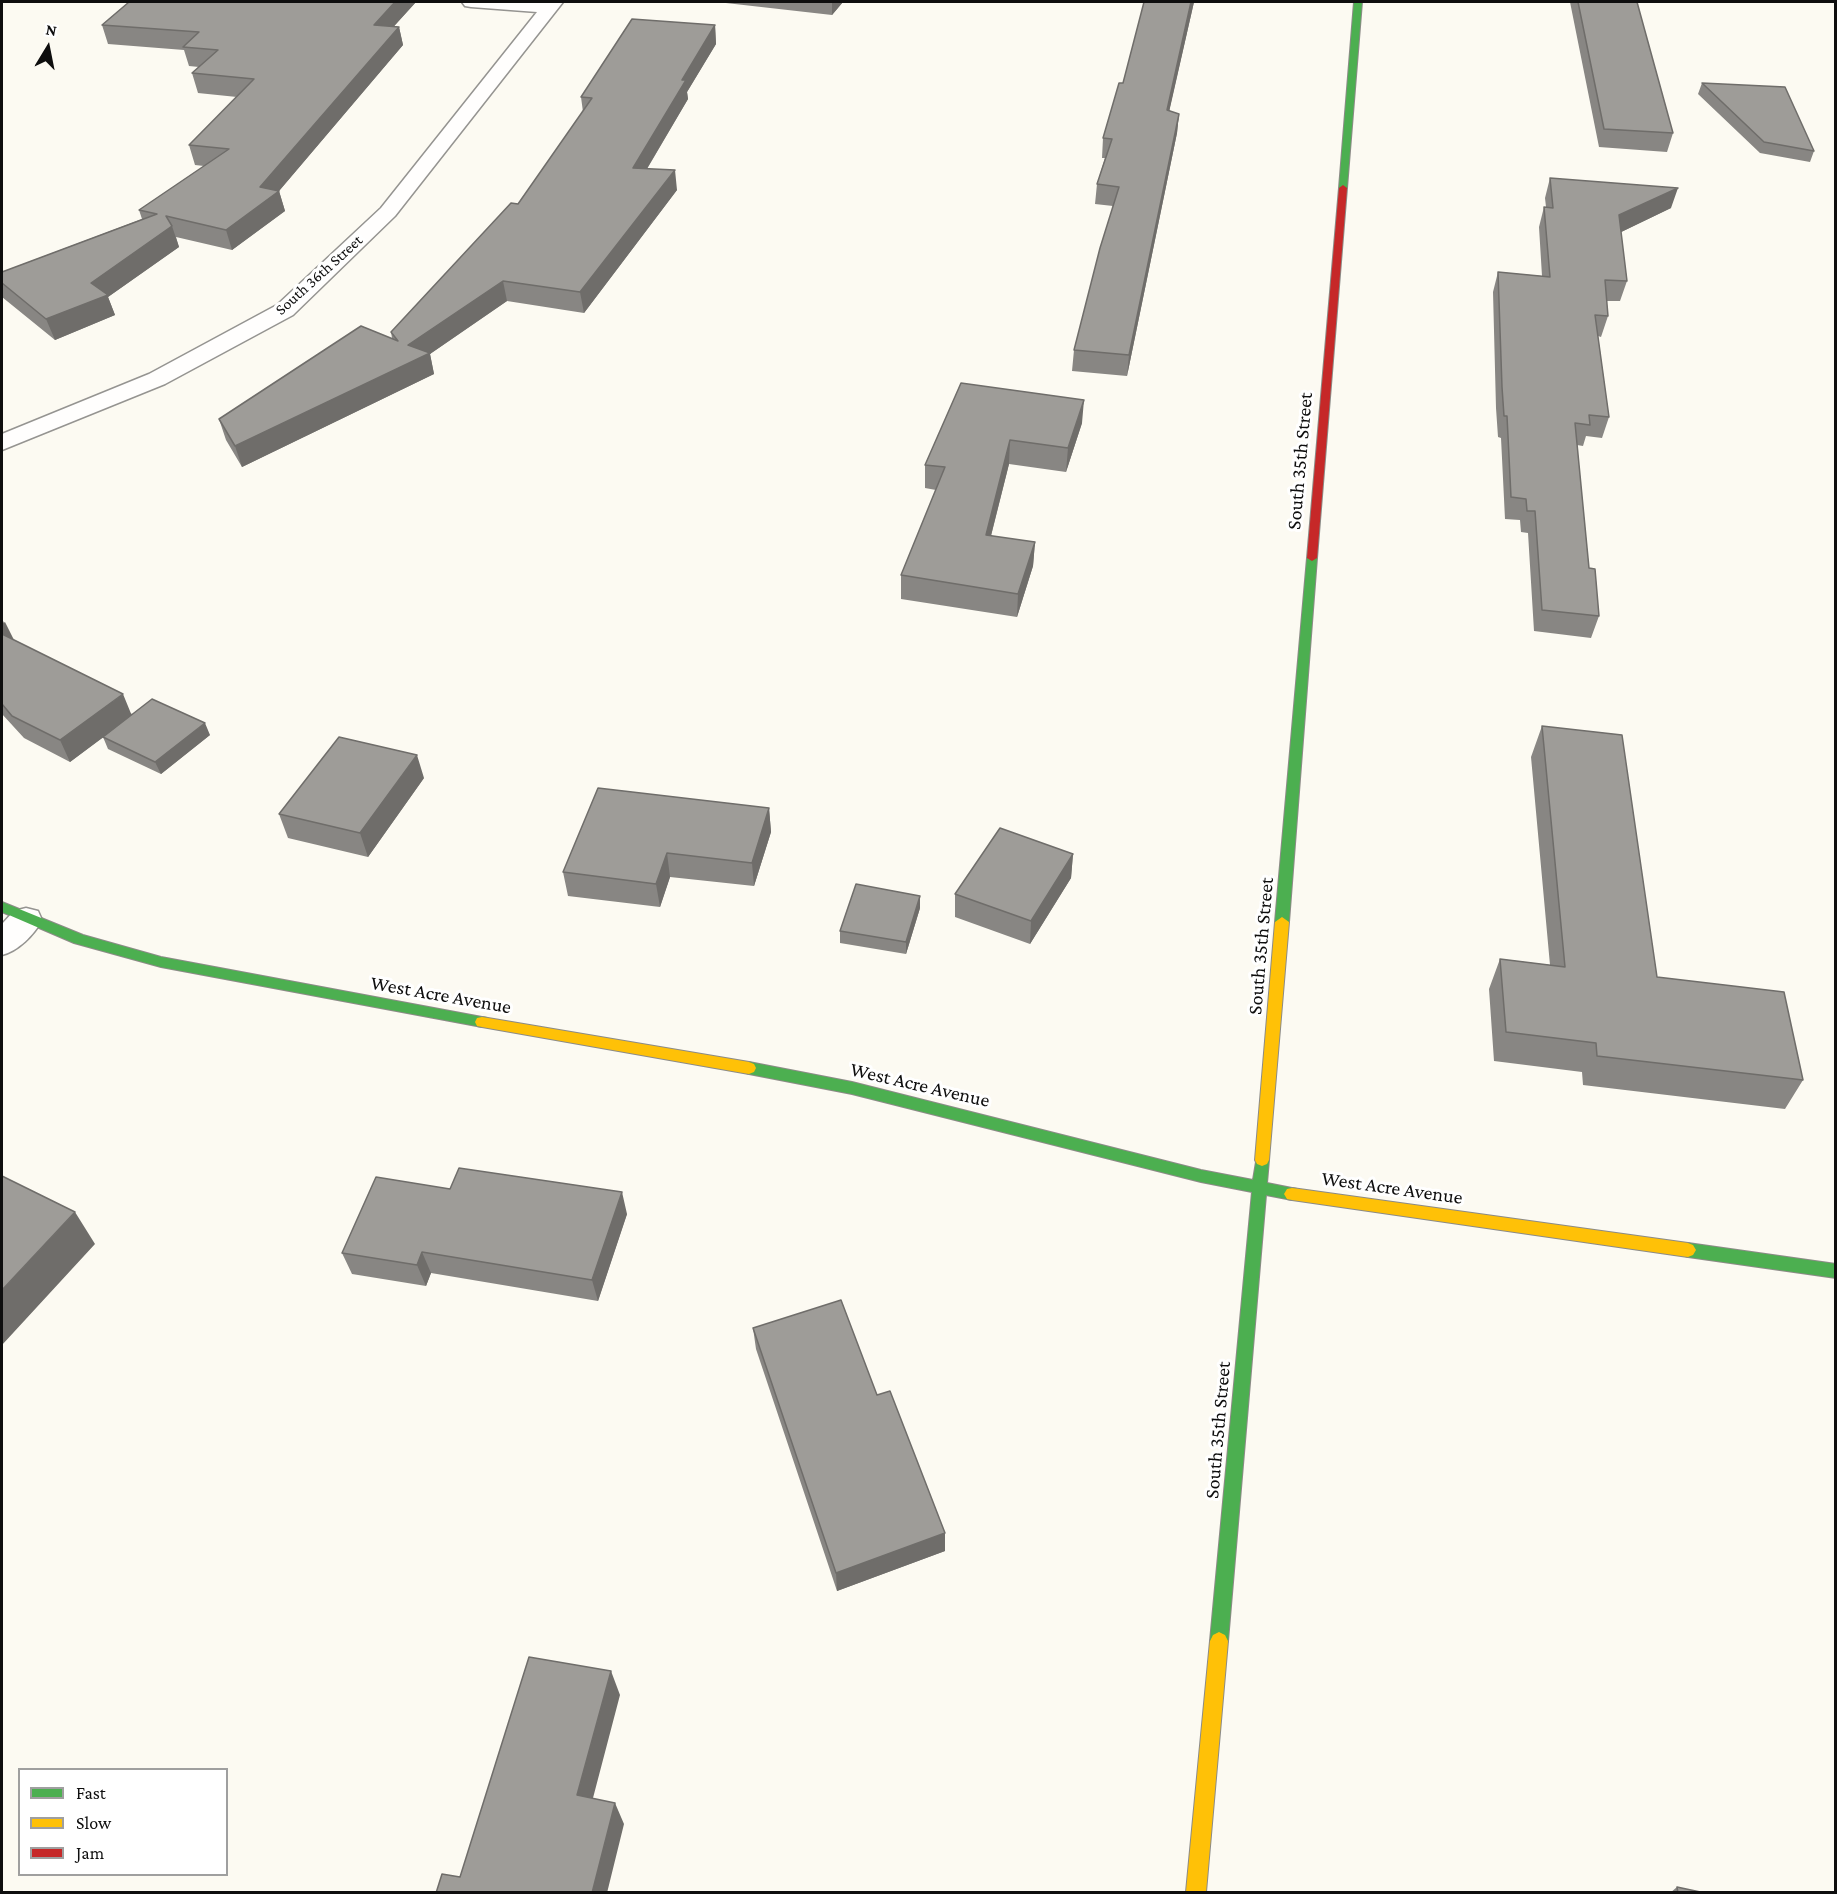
<!DOCTYPE html>
<style>
body{margin:0}
#map{position:relative;width:1837px;height:1894px;overflow:hidden;background:#fcfaf2;font-family:"Crimson Pro",serif}
canvas{display:block}
.frame{position:absolute;inset:0;border:3px solid #0e0e0e;pointer-events:none}
.legend{position:absolute;left:18px;top:1768px;width:210px;height:108px;box-sizing:border-box;background:#fff;border:2px solid #9f9f9f;margin:0;padding:8px 10px;list-style:none;font-size:18px;color:#0e0e0e}
.legend li{display:flex;align-items:center;gap:12px;height:30px}
.legend b{width:30px;border:2px solid #9f9f9f}
.north{position:absolute;left:18px;top:18px;width:60px;height:60px;-webkit-text-stroke:4px #fff;paint-order:stroke;rotate:10deg;font-size:16px;font-weight:700;line-height:24px;text-align:center;color:#0e0e0e}
.north::after{content:'';display:block;margin:auto;width:21px;height:27px;background:#0e0e0e;clip-path:polygon(50% 0,100% 100%,50% 72%,0 100%)}
</style>
<div id="map">
<canvas width="1837" height="1894"></canvas>
<div class="frame"></div>
<ul class="legend">
<li><b style="height:8px;background:#4caf50"></b>Fast</li>
<li><b style="height:8px;background:#ffc107"></b>Slow</li>
<li><b style="height:8px;background:#c62828"></b>Jam</li>
</ul>
<div class="north">N</div>
</div>
<script>
const c = document.querySelector('canvas').getContext('2d');
c.lineJoin = 'round';
function stroke(path, color, width, dash) {
  c.strokeStyle = color;
  c.lineWidth = width;
  c.lineCap = dash ? 'butt' : 'round';
  c.setLineDash(dash || []);
  c.stroke(path);
}
function fill(path, color) {
  c.fillStyle = color;
  c.fill(path, 'evenodd');
}
function drawText(font, color, halo, rows, align = 'center') {
  c.font = font + ' "Crimson Pro",serif';
  c.lineWidth = 6;
  c.setLineDash([]);
  c.textBaseline = 'middle';
  c.strokeStyle = halo;
  c.fillStyle = color;
  for (const [text, x, y, turn = 0] of rows) {
    c.save();
    c.translate(x, y);
    c.rotate((+turn || 0) * Math.PI / 180);
    c.textAlign = isNaN(turn) ? turn : align;
    if (halo) c.strokeText(text, 0, 0);
    c.fillText(text, 0, 0);
    c.restore();
  }
}
const street = new Path2D(`
 M462,2H563L395,216L293,315L165,384L2,450V434L149,374L277,305L381,208L537,12L471,7L465,6Z
 M26,908L38,911L42,920C34,935 18,951 2,955V924L14,911Z`);
const fast = new Path2D(`
 M1354,2H1362L1347,188L1343,191L1339,188Z
 M1312,555L1317,558L1289,922L1282,927L1275,922L1307,558Z
 M2,902L83,935L161,957L482,1017L487,1018L489,1022L487,1026L482,1027L161,967L74,943L2,912Z
 M749,1062L852,1082L1201,1170L1253,1180L1257,1156L1262,1154L1267,1156L1269,1160L1267,1183L1297,1189L1300,1194L1297,1199L1292,1200L1266,1195L1228,1641L1225,1647L1219,1650L1213,1647L1210,1641L1252,1192L1201,1182L852,1094L749,1074L744,1072L742,1068L744,1064Z
 M1688,1243L1836,1264V1278L1688,1257L1683,1255L1680,1250L1683,1245Z`);
const slow = new Path2D(`
 M1282,917L1289,922L1269,1160L1267,1164L1262,1166L1257,1164L1255,1160L1275,922Z
 M482,1017L749,1062L754,1064L756,1068L754,1072L749,1074L482,1027L477,1026L475,1022L477,1018Z
 M1292,1188L1688,1243L1693,1245L1696,1250L1693,1255L1688,1257L1292,1200L1287,1199L1284,1194L1287,1189Z
 M1219,1632L1225,1635L1228,1641L1206,1892H1186L1210,1641L1213,1635Z`);
const jam = new Path2D(`
 M1343,185L1347,188L1317,558L1312,561L1307,558L1339,188Z`);
stroke(street, '#959491', 3);
stroke(fast, '#8c8b87', 2);
stroke(slow, '#8c8b87', 2);
stroke(jam, '#8c8b87', 2);
fill(street, '#fffefd');
fill(fast, '#4caf50');
fill(slow, '#ffc107');
fill(jam, '#c62828');
fill(new Path2D(`
 M129,2H416L394,26L399,27L403,45L279,191L285,211L232,250L176,237L179,247L108,297L115,315L55,340L2,297V272L142,219L139,210L204,166L195,165L189,145L237,97L198,93L192,73L199,67L189,66L184,50L108,44L102,25Z
 M717,2H843L832,15Z
 M1144,2H1194L1169,111L1179,114L1177,133L1127,376L1072,371L1074,350L1113,206L1095,204L1097,184L1105,158H1102L1103,138L1123,83Z
 M1570,2H1637L1673,133L1667,152L1599,147Z
 M715,25L716,44L687,92L688,99L647,169L677,190L584,313L507,301L430,354L434,374L242,467L226,440L219,419L392,338L391,332L518,204L583,112L581,97Z
 M1702,83L1814,151L1810,162L1760,153L1698,94Z
 M1550,178L1671,208L1621,232L1627,281L1620,301H1606L1608,316L1601,337L1598,336L1609,417L1602,438L1586,436L1583,446L1577,445L1589,568L1599,616L1591,638L1534,631L1528,533L1521,532L1520,520L1505,519L1501,438L1498,437L1496,408L1493,292L1498,272L1542,276L1539,227L1544,207H1546L1545,198Z
 M961,383L1082,423L1066,472L1009,464L991,536L1035,542L1033,566L1017,617L901,599V575L936,490L925,488V465Z
 M2,619L14,641L132,714L210,735L161,774L108,749L103,737L70,762L24,738L2,714Z
 M1542,726L1657,977L1803,1080L1785,1109L1583,1085L1582,1072L1494,1061L1489,989L1500,959L1550,965L1531,757Z
 M424,778L368,857L288,838L279,814Z
 M769,808L771,832L754,886L670,877L660,907L568,896L563,872Z
 M1073,854L1071,878L1030,944L955,917V894Z
 M920,908L906,954L840,943V931Z
 M450,1189L627,1214L598,1301L431,1273L426,1286L352,1274L342,1253Z
 M753,1328L877,1395L945,1533V1551L837,1591L756,1349Z
 M1677,1887L1705,1893H1670Z`), '#888683');
fill(new Path2D(`
 M395,2H416L378,44L374,25Z
 M832,2H843L832,15Z
 M1191,2H1194L1165,130L1167,110Z
 M715,25L716,44L687,92L688,99L636,187L633,168L682,80Z
 M399,27L403,45L279,191L285,211L232,250L226,230L260,187Z
 M1179,114L1177,133L1127,376L1129,355Z
 M675,170L677,190L584,313L580,292Z
 M1678,188L1671,208L1613,236L1619,215Z
 M172,226L179,247L108,297L115,315L55,340L46,319L91,283Z
 M503,281L507,301L430,354L434,374L242,467L235,446L408,345Z
 M1084,400L1082,423L1066,472L1068,448Z
 M1010,440L1009,464L985,559L986,535Z
 M1035,542L1033,566L1017,617L1018,594Z
 M5,622L16,644L2,651V624Z
 M123,694L132,716L70,762L60,740Z
 M205,723L210,735L161,774L155,762Z
 M417,755L424,778L368,857L360,833Z
 M769,808L771,832L754,886L752,863Z
 M667,853L670,877L660,907L656,884Z
 M1073,854L1071,878L1030,944L1031,921Z
 M920,896V908L906,954V942Z
 M622,1192L627,1214L598,1301L592,1280Z
 M75,1212L95,1244L2,1345V1290Z
 M422,1252L431,1273L426,1286L417,1265Z
 M945,1533V1551L837,1591L836,1573Z
 M611,1671L620,1695L588,1817L577,1795Z
 M615,1803L624,1824L607,1893H592Z`), '#6f6d6a');
const building = new Path2D(`
 M129,2H395L374,25L399,27L260,187L279,191L226,230L166,216L172,226L91,283L108,295L46,319L2,283V272L157,214L139,210L229,149L189,145L254,79L192,73L218,50L183,47L199,32L102,25Z
 M1144,2H1191L1167,110L1179,114L1129,355L1074,350L1100,248L1119,187L1097,184L1112,139L1103,138L1119,83H1123Z
 M1578,2H1637L1673,133L1604,129Z
 M632,19L715,25L682,80H686L633,168L675,170L580,292L503,281L408,345L430,353L235,446L219,419L361,326L398,341L391,332L511,203L518,204L592,98L581,97Z
 M1702,83L1785,87L1814,151L1764,142Z
 M1550,178L1678,188L1619,215L1627,281L1605,280L1608,316L1595,315L1609,417L1589,415L1590,425L1575,423L1589,568L1595,569L1599,616L1542,610L1535,511H1527L1526,499L1511,497L1507,416H1504L1502,387L1498,272L1550,277L1544,207L1553,208Z
 M961,383L1084,400L1068,448L1010,440L986,535L1035,542L1018,594L901,575L945,467L925,465Z
 M2,634L123,694L60,740L12,716L2,704Z
 M152,699L205,723L155,762L103,737Z
 M1542,726L1622,735L1657,977L1784,992L1803,1080L1597,1056L1596,1043L1506,1032L1500,959L1565,967Z
 M339,737L417,755L360,833L279,814Z
 M598,788L769,808L752,863L667,853L656,884L563,872Z
 M1000,828L1073,854L1031,921L955,894Z
 M856,884L920,896L906,942L840,931Z
 M459,1168L622,1192L592,1280L422,1252L417,1265L342,1253L376,1177L450,1189Z
 M2,1176L75,1212L2,1290Z
 M841,1300L877,1395L890,1391L945,1533L836,1573L753,1328Z
 M529,1657L611,1671L577,1795L615,1803L592,1893H436L442,1874L460,1877Z
 M1677,1887L1705,1893H1678Z`);
fill(building, '#9e9c98');
stroke(building, '#6f6d6a', 1.5);
drawText('16px', '#0e0e0e', '#fff', [
 ["South 36th Street",319,275,-42]
]);
drawText('20px', '#0e0e0e', '#fff', [
 ["South 35th Street",1300,461,-85],
 ["South 35th Street",1261,946,-85],
 ["West Acre Avenue",441,995,10],
 ["West Acre Avenue",920,1085,13],
 ["West Acre Avenue",1392,1188,8],
 ["South 35th Street",1218,1430,-85]
]);
</script>
